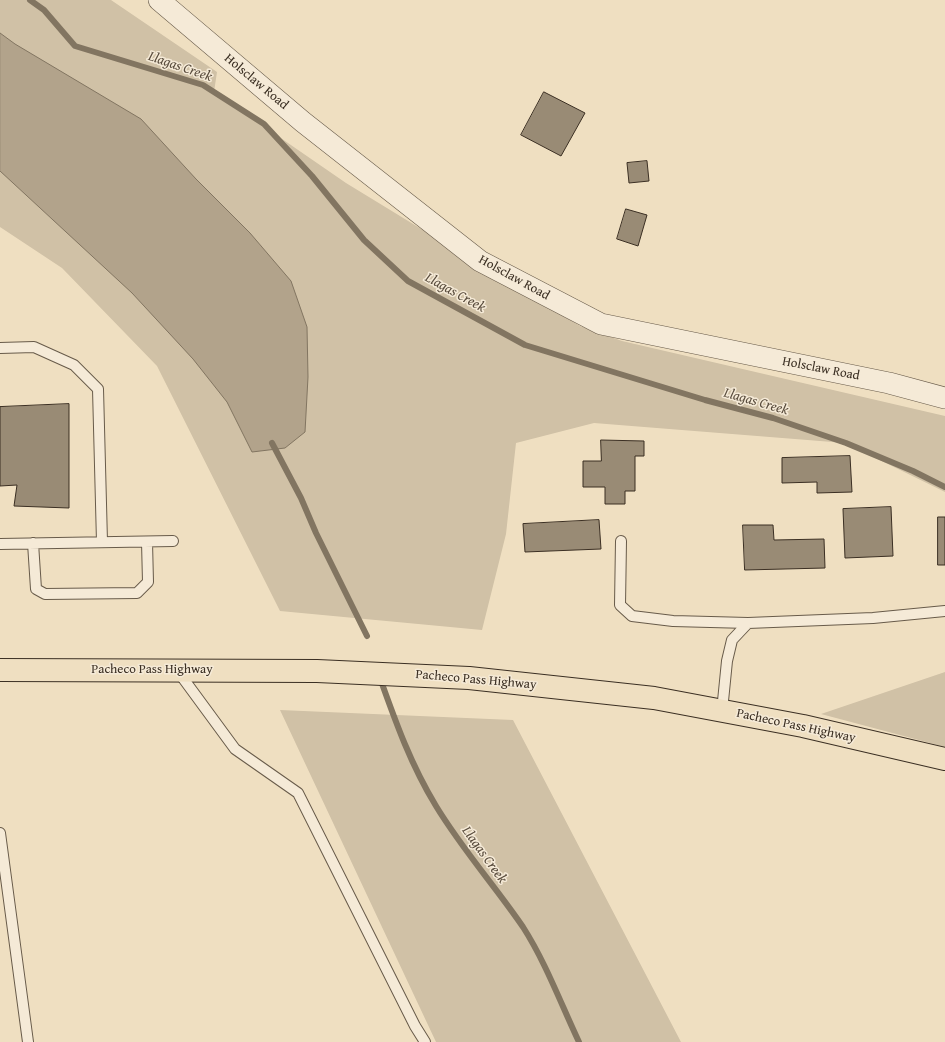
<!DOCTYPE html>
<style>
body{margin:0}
canvas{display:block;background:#efdfc1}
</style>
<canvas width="945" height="1042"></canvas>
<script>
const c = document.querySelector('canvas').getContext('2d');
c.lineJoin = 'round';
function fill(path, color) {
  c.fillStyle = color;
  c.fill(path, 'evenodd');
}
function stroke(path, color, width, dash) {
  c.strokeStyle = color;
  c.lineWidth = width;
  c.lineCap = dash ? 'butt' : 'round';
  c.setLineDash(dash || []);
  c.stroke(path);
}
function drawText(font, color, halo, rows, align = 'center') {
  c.font = font + ' "Gentium Book Plus",serif';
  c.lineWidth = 3;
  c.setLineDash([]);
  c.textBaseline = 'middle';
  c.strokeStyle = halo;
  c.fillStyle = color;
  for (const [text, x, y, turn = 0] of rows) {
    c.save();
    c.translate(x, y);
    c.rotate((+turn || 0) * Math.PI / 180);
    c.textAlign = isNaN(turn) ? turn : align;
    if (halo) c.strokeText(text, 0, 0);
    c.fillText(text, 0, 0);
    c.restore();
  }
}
fill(new Path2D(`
 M0,0H111L217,72L214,92L346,183L580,326L622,341L945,416V492L845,443L594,423L516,443L506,534L482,630L280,611L157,366L62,268L0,227Z
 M945,672V747L821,714Z
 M280,710L513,720L681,1042H436Z`), '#d0c1a6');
const water = new Path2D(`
 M0,33L15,44L141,119L196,179L250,233L291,281L307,327L308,377L305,432L285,448L252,452L227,402L193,359L132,293L0,171Z`);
fill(water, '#b2a38b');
stroke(water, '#827561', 1);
stroke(new Path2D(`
 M30,0L44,10L75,46L203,85L264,124L312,176L364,240L408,281L525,345L705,400L773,418L846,443L913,471L945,487
 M272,443L301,498L316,533L367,636
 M380,678C396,723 411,765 436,806C462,849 495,886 523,927C546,963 561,1004 579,1042`), '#827561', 6);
const building = new Path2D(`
 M544,92L585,113L561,156L521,135Z
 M647,161L649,181L629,183L627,163Z
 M626,209L647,215L638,246L617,239Z
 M69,404V508L14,506L17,485L0,486V407Z
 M601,440L644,441V456H635V491H625V504H605V487H583V461H601Z
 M850,456L852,492L817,493V482L782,483V458Z
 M891,507L893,556L845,558L843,509Z
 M938,517H945V565H938Z
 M599,520L601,549L525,552L523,524Z
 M743,525H773L774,540L824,539L825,568L745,570Z`);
fill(building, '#998b75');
stroke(building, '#3b2f23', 1);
const service = new Path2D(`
 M0,348L34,347L74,365L98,389L102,542
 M621,541L620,605L632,616L673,621L748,623
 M33,543L36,589L45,594L137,593L148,582L147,542
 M0,544L173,541
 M177,670L235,749L298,793L415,1026L425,1042
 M722,711L727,661L732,640L748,623L873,618L945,611
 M0,833L28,1042`);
const minor = new Path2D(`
 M159,0L303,122L480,261L601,324L889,383L945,398`);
const trunk = new Path2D(`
 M0,670L317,671L469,678L654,698L803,726L945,759`);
stroke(service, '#685b4a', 12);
stroke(minor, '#685b4a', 22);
stroke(trunk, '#3b2f23', 24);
stroke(service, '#f5ead7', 10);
stroke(minor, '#f5ead7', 21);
stroke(trunk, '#efdfc1', 22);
drawText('13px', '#3b2f23', '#f5ead7', [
 ["Holsclaw Road",256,82,40],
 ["Holsclaw Road",514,278,29],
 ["Holsclaw Road",821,369,11],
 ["Pacheco Pass Highway",152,670],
 ["Pacheco Pass Highway",476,680,5],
 ["Pacheco Pass Highway",796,726,12]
]);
drawText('italic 14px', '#594c3d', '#f5ead7', [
 ["Llagas Creek",180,67,19],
 ["Llagas Creek",455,293,29],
 ["Llagas Creek",756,402,16],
 ["Llagas Creek",484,855,54]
]);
</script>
